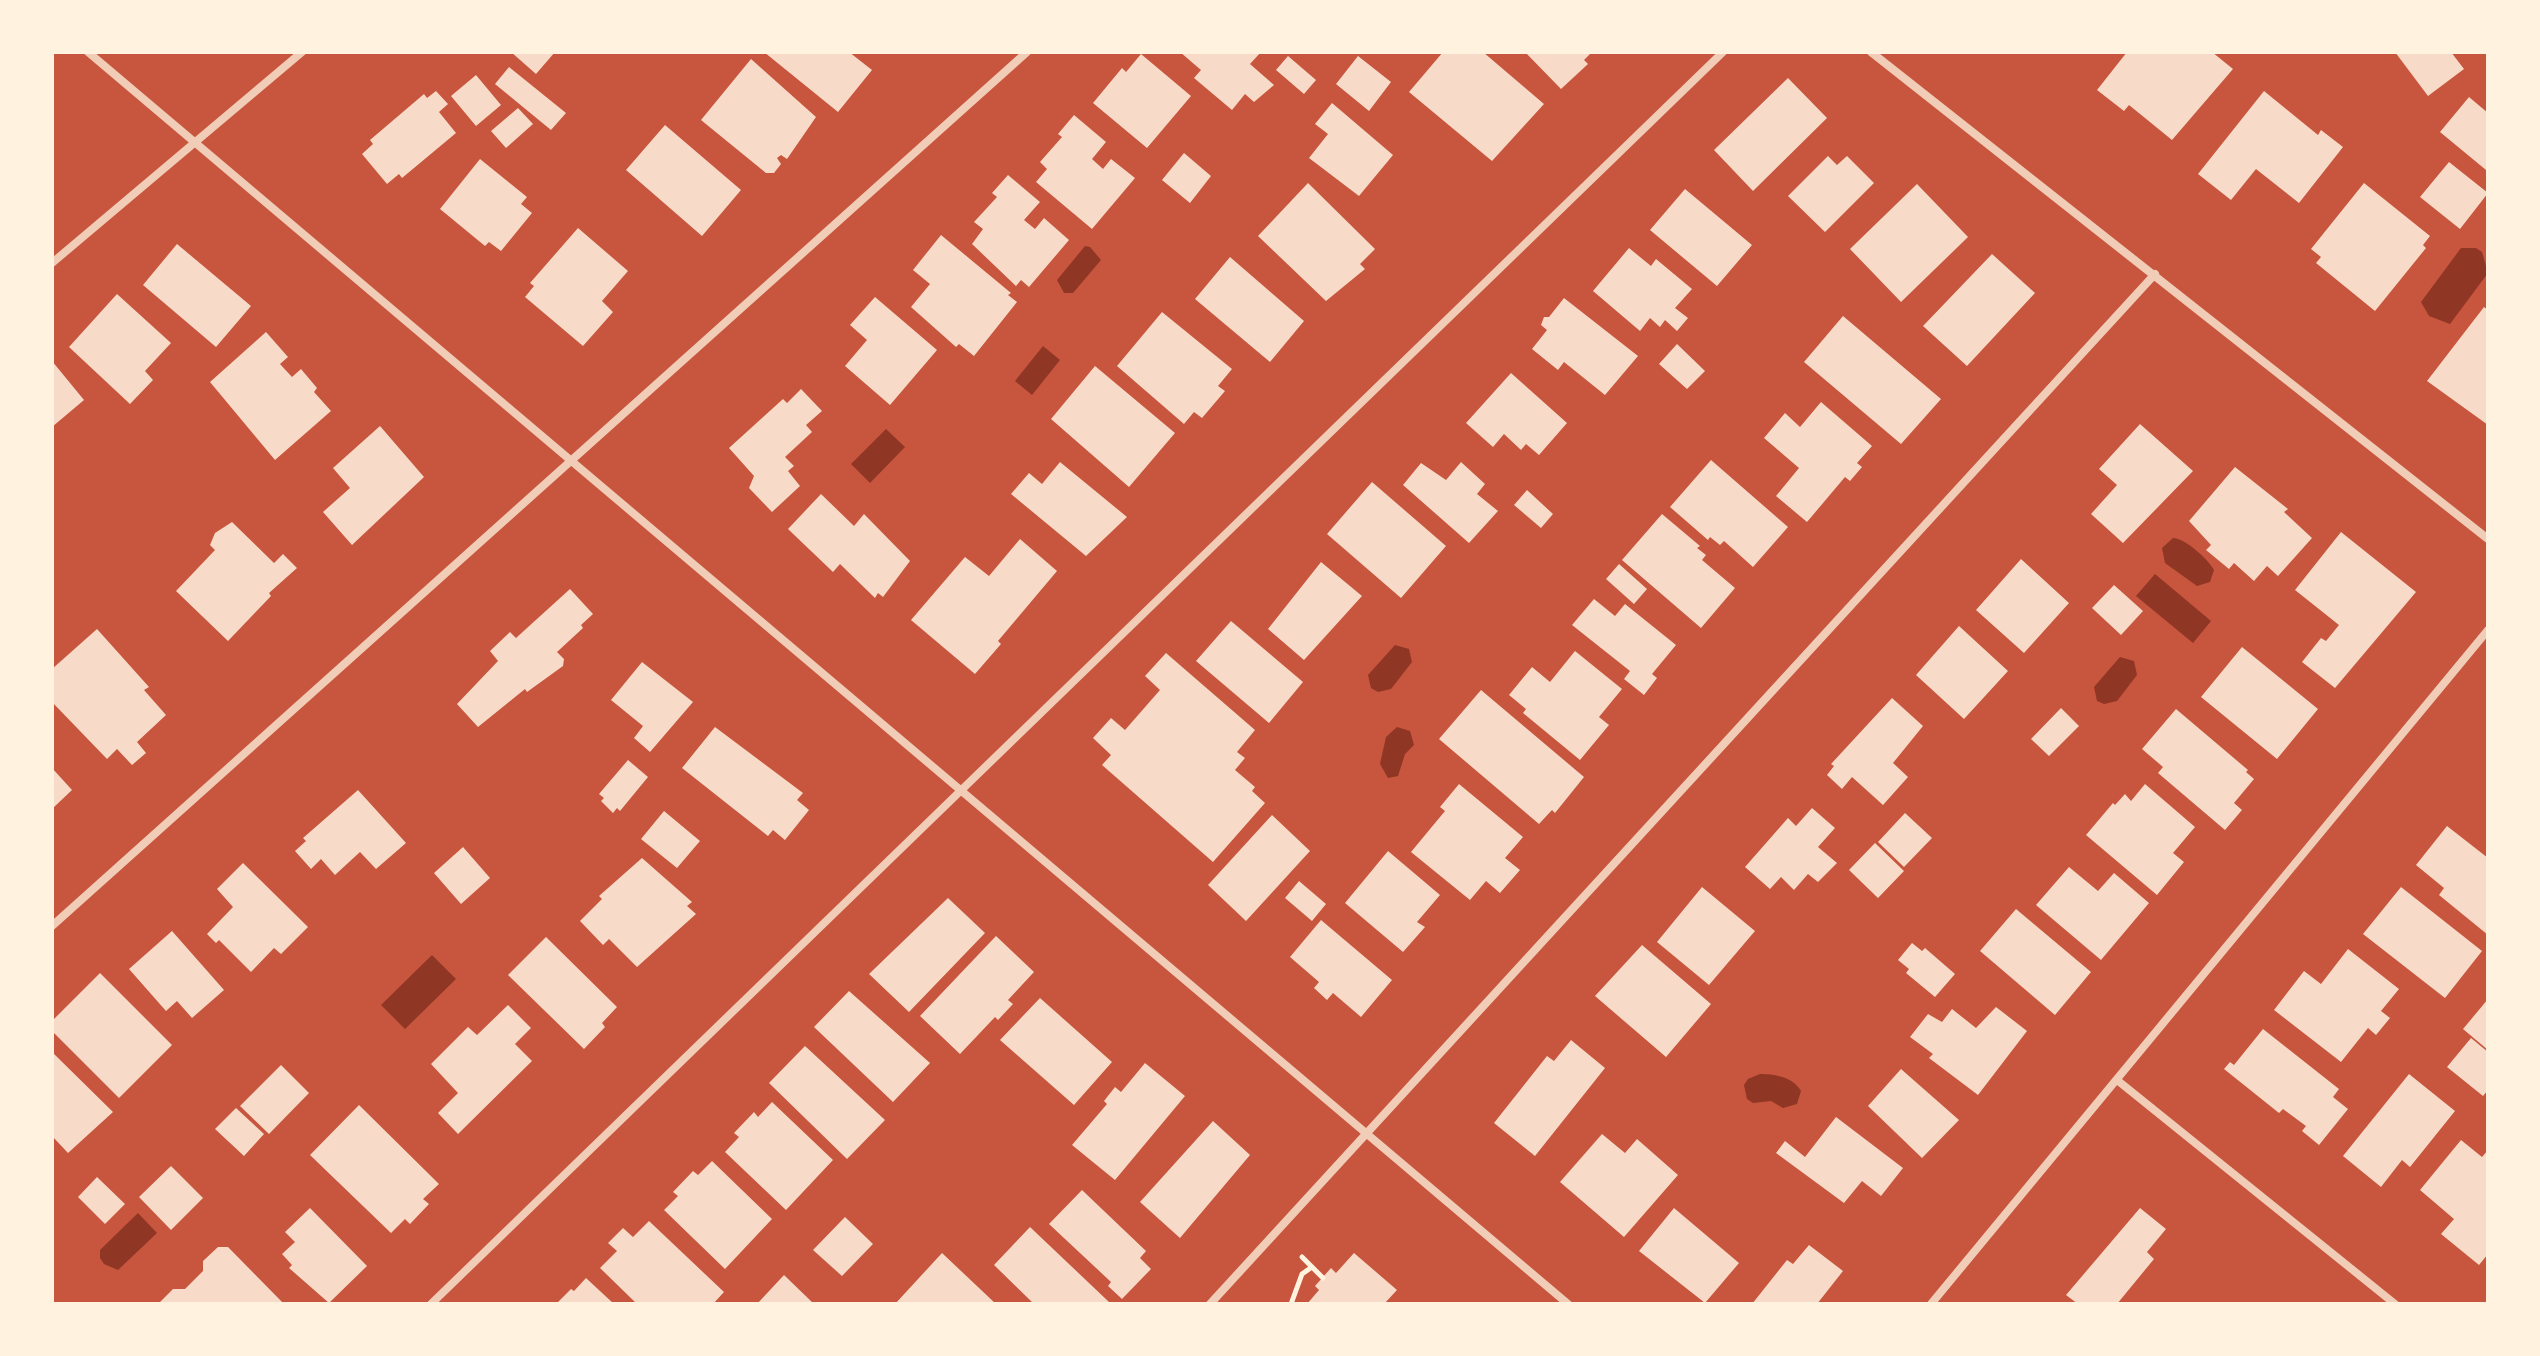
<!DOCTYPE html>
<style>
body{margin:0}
#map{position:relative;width:2540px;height:1356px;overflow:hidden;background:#c8553d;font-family:"Noto Serif",serif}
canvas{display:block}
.frame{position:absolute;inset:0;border:54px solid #fff3e0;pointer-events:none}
</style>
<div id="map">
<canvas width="2540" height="1356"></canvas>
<div class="frame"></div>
</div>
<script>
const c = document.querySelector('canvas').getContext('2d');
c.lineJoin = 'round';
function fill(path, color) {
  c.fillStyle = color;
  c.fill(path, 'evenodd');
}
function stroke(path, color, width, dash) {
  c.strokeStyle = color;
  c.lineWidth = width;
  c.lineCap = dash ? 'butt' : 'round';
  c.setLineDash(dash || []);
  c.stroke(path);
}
fill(new Path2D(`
 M1085,246L1090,247L1101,260L1073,293H1064L1057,280Z
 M2461,248H2476L2482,252L2488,273L2450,324L2429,316L2421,302Z
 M1043,346L1060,360L1032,395L1015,381Z
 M886,429L905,447L870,483L851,464Z
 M2173,538C2185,538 2208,559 2214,570L2210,582L2197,586L2165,563L2162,548Z
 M2155,574L2211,621L2193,643L2136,596Z
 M1395,645L1409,649L1412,662L1391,689L1378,692L1371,688L1368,675Z
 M2120,657L2134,661L2137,675L2117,701L2104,704L2097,701L2094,687Z
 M1397,727L1410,731L1414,745L1405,754L1398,776L1388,778L1380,764L1386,737Z
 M432,955L456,979L405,1029L381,1005Z
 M1760,1074C1775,1074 1793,1077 1801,1091L1797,1104L1783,1108L1771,1101L1753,1103L1747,1099L1744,1085L1748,1079Z
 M138,1213L157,1233L118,1270L104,1264L100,1258V1250Z`), '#8f3625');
fill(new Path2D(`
 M511,52H555L536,74Z
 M764,52H849L872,70L838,112Z
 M1180,52H1261L1250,64L1274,85L1254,102L1245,94L1232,110L1194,78L1201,70Z
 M1443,52H1483L1544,104L1492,161L1409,92Z
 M1525,52H1592L1584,60L1588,64L1561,89Z
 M2127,52H2212L2233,69L2172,140L2129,105L2124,111L2097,90Z
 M2395,52H2451L2464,69L2428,96Z
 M1141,54L1191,96L1147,148L1093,103L1122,68L1126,72Z
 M1288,56L1316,80L1304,94L1276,70Z
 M1358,56L1391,82L1369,111L1336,84Z
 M751,59L816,117L787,159L781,155L777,158L781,164L774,173H766L701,120Z
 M509,67L566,113L551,130L495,84Z
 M476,75L501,105L476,126L451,96Z
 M1788,78L1827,118L1753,191L1714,150Z
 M436,91L448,104L439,112L456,133L402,178L399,174L387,184L362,154L373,144L370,140L424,94L427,98Z
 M2264,91L2318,135L2321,130L2343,147L2299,203L2256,169L2231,200L2198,174Z
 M2469,97L2488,113L2486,170L2440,132Z
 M1332,103L1393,155L1359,196L1309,158L1328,134L1315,124Z
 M518,108L533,124L506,148L491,131Z
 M1074,115L1106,142L1092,159L1103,169L1111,159L1135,178L1092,229L1036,182L1047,169L1040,162L1062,137L1058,134Z
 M665,125L741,190L702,236L626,170Z
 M1184,153L1211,176L1190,203L1162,180Z
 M1828,156L1837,165L1847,156L1874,183L1825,232L1788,196Z
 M480,159L527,197L521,204L532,213L501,251L489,242L485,246L440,209Z
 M2449,162L2488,193L2460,229L2420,197Z
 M1008,175L1040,202L1024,220L1035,229L1044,218L1069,240L1029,287L1021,280L1016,286L972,244L983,229L974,222L997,197L992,193Z
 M1308,183L1375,249L1360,264L1365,269L1326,301L1258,236Z
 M2364,183L2430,236L2423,245L2426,248L2375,311L2316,263L2321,257L2311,249Z
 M1917,184L1968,237L1901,302L1850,249Z
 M1685,189L1752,245L1717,286L1650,230Z
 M578,228L628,271L602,301L613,312L583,346L525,297L534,286L530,283Z
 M941,235L1011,293L1008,295L1017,302L974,356L959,344L956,347L911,307L930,284L913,270Z
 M177,244L251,306L216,347L143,285Z
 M1629,248L1651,266L1656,259L1692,289L1675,308L1688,318L1677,331L1665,320L1660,327L1650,318L1640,331L1593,291Z
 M1992,254L2035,293L1967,366L1923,326Z
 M1230,257L1304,321L1270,362L1195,299Z
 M117,294L171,343L145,371L153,380L130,404L69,347Z
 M875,297L937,350L890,405L845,366L867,340L850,325Z
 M1564,298L1638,356L1605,395L1564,362L1558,370L1532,349L1547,330L1541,325L1544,317H1549Z
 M2484,307L2488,310V425L2427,381Z
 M1162,312L1232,369L1218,386L1225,391L1202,418L1194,412L1184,424L1117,366Z
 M1843,316L1941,399L1901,444L1804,362Z
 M266,332L288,357L280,364L292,377L301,369L317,388L314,392L331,411L275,460L210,382Z
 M1677,344L1705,371L1687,389L1659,364Z
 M52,361L84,400L52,427Z
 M1095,366L1175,433L1129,487L1051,419Z
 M1511,373L1567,423L1539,455L1526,444L1521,450L1504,434L1493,447L1466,423Z
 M801,389L822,411L806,425L812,432L785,457L794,466L788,471L800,486L772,512L749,488L754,476L729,448L783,399L787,403Z
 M1821,402L1872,446L1857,463L1862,467L1850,481L1845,477L1807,522L1776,496L1799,468L1764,438L1785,413L1800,427Z
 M2140,424L2193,471L2123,543L2091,514L2117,485L2099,469Z
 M380,426L424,477L352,545L323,512L350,488L333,468Z
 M1711,460L1788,527L1753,567L1724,541L1720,545L1710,537L1708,540L1670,507Z
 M1060,462L1127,517L1086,556L1011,494L1029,473L1042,484Z
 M1461,462L1485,484L1477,494L1498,511L1469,543L1403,485L1421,463L1446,480Z
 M2235,467L2288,509L2284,512L2312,538L2278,576L2267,566L2254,581L2234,563L2229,569L2206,550L2211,545L2189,521Z
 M1372,482L1446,546L1401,598L1327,534Z
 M1527,490L1553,514L1541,528L1514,505Z
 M821,494L854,526L864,514L910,561L883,597L878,593L875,598L840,564L833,572L788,529Z
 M1662,514L1700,546L1697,548L1706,555L1702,560L1735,588L1701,628L1622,560Z
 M232,522L274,563L283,554L297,568L269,593L271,596L228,641L176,591L215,550L210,545L215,533Z
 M2341,532L2416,592L2335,688L2302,662L2321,638L2326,641L2339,625L2295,590Z
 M1020,539L1057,571L998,641L1001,644L975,674L911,620L965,557L989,576Z
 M2021,559L2069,603L2024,653L1976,610Z
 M1321,562L1362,596L1304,660L1268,629Z
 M1619,564L1647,589L1634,604L1606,579Z
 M2114,585L2143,611L2121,635L2092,608Z
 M570,589L593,614L581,625L583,628L557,652L564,659L563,666L527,692L525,689L478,727L457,704L498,661L490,651L510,632L516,638Z
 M1594,599L1615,616L1625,604L1676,645L1652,674L1657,678L1644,695L1624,679L1630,671L1572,625Z
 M1231,621L1303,682L1269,723L1196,661Z
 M1959,626L2008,671L1964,719L1916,675Z
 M97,629L149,687L144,690L166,715L137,742L146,753L132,765L117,749L107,759L52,702V669Z
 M2242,647L2318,709L2277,759L2201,697Z
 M1575,651L1622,689L1599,717L1609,725L1580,760L1523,713L1526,709L1509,695L1532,667L1550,682Z
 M1166,653L1255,730L1237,752L1245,758L1235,770L1255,787L1252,791L1265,803L1213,862L1102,765L1111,755L1093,738L1111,718L1125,730L1160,690L1145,676Z
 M642,662L693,702L650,752L634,738L643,726L611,700Z
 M1481,690L1584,777L1555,813L1552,810L1539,824L1439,739Z
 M1892,698L1923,726L1893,763L1908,777L1883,805L1852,777L1842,789L1827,775L1834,766L1831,764Z
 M2061,708L2079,726L2049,756L2031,739Z
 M2176,709L2248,770L2246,772L2254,779L2234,803L2242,810L2225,830L2158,773L2163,767L2142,749Z
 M715,727L803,793L797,800L809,810L785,840L773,830L768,836L682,768Z
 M628,760L648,777L620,811L617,808L613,813L601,801L604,798L599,794Z
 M52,768L72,790L52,809Z
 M1459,784L1523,837L1505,858L1520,870L1500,893L1486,881L1470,900L1411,852L1445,811L1440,807Z
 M2145,784L2195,827L2173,853L2184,862L2157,895L2086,835L2113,803L2115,805L2125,794L2131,801Z
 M358,790L406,843L376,869L360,852L335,875L321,859L311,869L295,851L306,841L303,838Z
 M1812,808L1835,828L1818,847L1837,863L1818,882L1808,874L1794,890L1781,877L1770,889L1745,867L1788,818L1796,826Z
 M664,811L700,841L677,868L641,839Z
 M1905,813L1932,838L1904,867L1878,842Z
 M1272,815L1310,851L1246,921L1208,885Z
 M2447,826L2488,858V935L2439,895L2444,888L2416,865Z
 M1875,843L1904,871L1878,898L1849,870Z
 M463,847L490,878L461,904L434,873Z
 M1388,851L1440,895L1417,922L1425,927L1403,952L1345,903Z
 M642,858L692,902L687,906L696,914L637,967L609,939L603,945L580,921L602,899L599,896Z
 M243,863L308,927L281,954L274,948L251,972L219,940L216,943L207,934L233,907L217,889Z
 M2069,867L2098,891L2114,873L2149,903L2101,960L2036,905Z
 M1299,881L1326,904L1312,921L1285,898Z
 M1702,887L1755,931L1709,985L1657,942Z
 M2401,887L2482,951L2445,998L2363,934Z
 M948,898L985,933L909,1012L869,974Z
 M2016,909L2091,972L2055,1015L1980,951Z
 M1321,920L1392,980L1361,1017L1333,993L1327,1000L1314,988L1319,982L1290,957Z
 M172,931L224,990L192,1018L177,1001L166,1011L129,969Z
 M996,936L1034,972L1008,1000L1013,1004L998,1020L995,1017L960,1054L920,1016Z
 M546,937L617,1007L602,1023L605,1027L584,1049L508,975Z
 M1912,943L1922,951L1925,948L1955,974L1935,997L1906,973L1909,969L1898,960Z
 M1642,945L1711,1004L1666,1057L1595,996Z
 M2348,949L2399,989L2381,1011L2390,1018L2376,1035L2368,1028L2341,1062L2274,1010L2304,971L2321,984Z
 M100,973L172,1045L119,1098L52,1031V1021Z
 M849,991L930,1063L893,1102L814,1027Z
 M1040,998L1112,1062L1074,1105L1000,1040Z
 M2488,999V1050L2463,1029Z
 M508,1005L531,1028L515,1044L532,1061L458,1134L438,1113L458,1093L431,1064L468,1027L477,1035Z
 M1996,1007L2027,1031L1978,1095L1929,1058L1933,1054L1910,1037L1928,1014L1942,1022L1952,1009L1976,1028Z
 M2263,1029L2339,1089L2333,1097L2348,1109L2319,1145L2302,1131L2306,1126L2283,1109L2279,1113L2224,1069L2230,1062L2234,1065Z
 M2471,1038L2488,1052V1090L2483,1096L2447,1067Z
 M1571,1040L1605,1068L1535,1156L1494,1123L1547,1056L1554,1061Z
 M805,1046L885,1120L847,1159L769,1083Z
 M52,1052L113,1112L68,1153L52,1136Z
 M1145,1063L1185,1096L1115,1180L1072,1145L1107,1104L1104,1101L1115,1087L1121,1092Z
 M281,1065L309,1093L269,1134L240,1106Z
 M1901,1069L1959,1120L1922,1158L1868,1106Z
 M2409,1074L2455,1111L2410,1167L2402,1160L2381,1187L2343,1156Z
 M772,1102L833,1160L786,1210L725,1152L739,1137L734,1133L754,1112L758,1117Z
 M359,1105L439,1184L423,1199L429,1204L410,1224L405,1219L391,1233L310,1155Z
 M236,1108L264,1134L244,1156L215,1129Z
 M1836,1117L1903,1168L1881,1196L1862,1181L1844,1203L1776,1153L1785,1141L1805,1157Z
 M1213,1121L1250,1155L1180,1238L1140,1202Z
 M1602,1134L1625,1153L1637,1139L1678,1175L1624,1237L1560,1182Z
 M2461,1140L2482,1157L2488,1150V1254L2479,1265L2441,1234L2454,1219L2420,1190Z
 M712,1161L772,1219L725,1269L664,1210L678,1196L673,1192L693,1171L698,1175Z
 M171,1166L203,1198L171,1230L139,1197Z
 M97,1177L125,1204L105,1224L78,1197Z
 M1082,1190L1146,1251L1140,1258L1151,1269L1122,1299L1108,1286L1111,1282L1049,1224Z
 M310,1208L367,1266L329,1303L289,1268L292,1265L282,1254L295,1242L285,1232Z
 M1674,1208L1739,1263L1705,1303L1639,1251Z
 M2140,1208L2166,1229L2147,1252L2154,1259L2117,1304H2078L2066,1295Z
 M845,1217L873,1244L842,1276L813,1250Z
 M649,1221L724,1292L713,1304H637L600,1268L617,1251L608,1243L623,1228L633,1237Z
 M1030,1227L1109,1302L1107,1304H1034L994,1265Z
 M1809,1245L1843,1271L1817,1304H1752L1787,1260L1793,1264Z
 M218,1247H228L284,1304H158L173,1289H185L203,1271V1261Z
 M942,1253L996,1304H895Z
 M1354,1253L1397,1290L1384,1304H1307L1319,1290L1315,1286L1331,1268L1336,1273Z
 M784,1275L814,1304H757Z
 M586,1278L614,1304H556L571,1289L574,1291Z`), '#f7dbc8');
stroke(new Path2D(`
 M1302,1257L1323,1278
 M1291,1304L1302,1274L1312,1267`), '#fff3e0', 5);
stroke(new Path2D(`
 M88,52L1568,1304
 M1871,52L2488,539
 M52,263L302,52
 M52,926L1027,52
 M2117,1080L2395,1304
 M431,1304L1723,52
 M1210,1304L2155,274
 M1931,1304L2488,630`), '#f1ccb7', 8);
</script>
